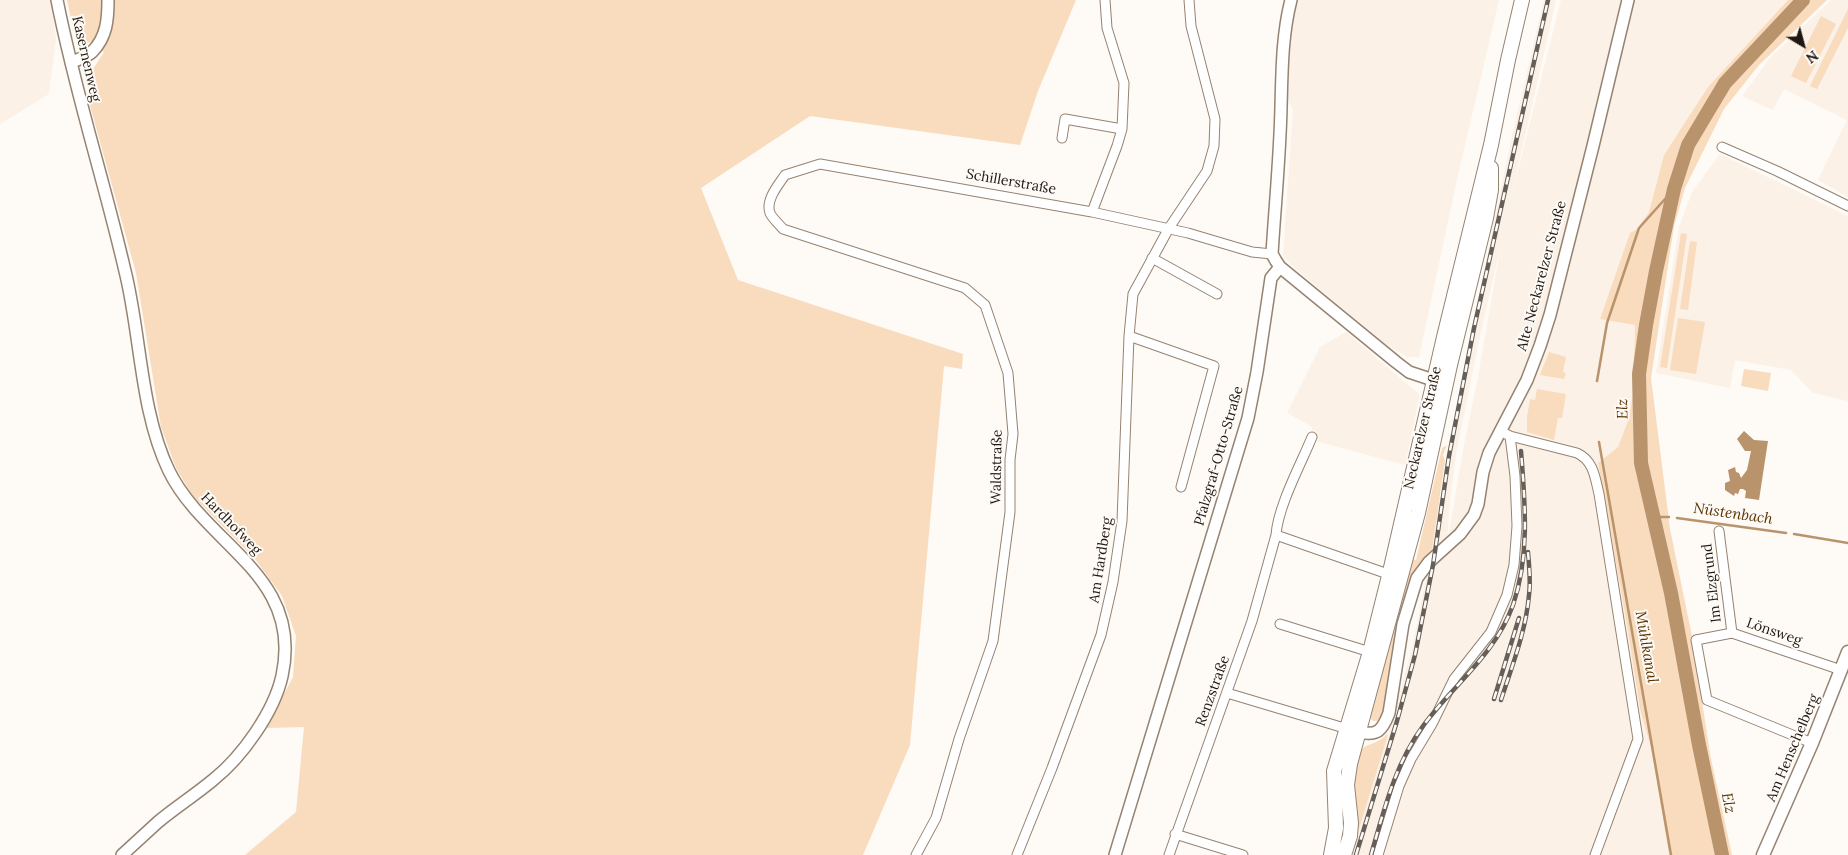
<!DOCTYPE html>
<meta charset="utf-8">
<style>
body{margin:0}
#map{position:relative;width:1848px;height:855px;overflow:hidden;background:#fefaf6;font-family:Lora,serif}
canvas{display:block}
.north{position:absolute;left:1778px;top:20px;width:50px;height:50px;-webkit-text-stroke:4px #fefaf6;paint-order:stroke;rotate:143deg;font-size:14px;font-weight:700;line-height:20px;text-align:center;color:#1f1811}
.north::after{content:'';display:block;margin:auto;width:18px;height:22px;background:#1f1811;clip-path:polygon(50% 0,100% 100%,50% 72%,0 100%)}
</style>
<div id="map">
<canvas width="1848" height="855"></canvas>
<div class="north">N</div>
</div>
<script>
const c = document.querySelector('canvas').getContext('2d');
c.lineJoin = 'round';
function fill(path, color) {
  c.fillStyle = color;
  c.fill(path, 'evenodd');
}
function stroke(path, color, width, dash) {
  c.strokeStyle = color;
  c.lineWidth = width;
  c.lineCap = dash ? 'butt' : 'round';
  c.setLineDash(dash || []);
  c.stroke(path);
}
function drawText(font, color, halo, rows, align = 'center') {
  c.font = font + ' Lora,serif';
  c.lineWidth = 4;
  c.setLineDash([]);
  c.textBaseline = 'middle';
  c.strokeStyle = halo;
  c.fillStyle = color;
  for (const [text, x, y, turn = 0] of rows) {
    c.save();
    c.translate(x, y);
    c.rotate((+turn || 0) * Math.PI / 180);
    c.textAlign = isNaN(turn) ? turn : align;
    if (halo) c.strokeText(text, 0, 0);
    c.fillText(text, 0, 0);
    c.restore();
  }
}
fill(new Path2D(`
 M0,0H51L56,39L49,94L0,124Z
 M1298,0H1499L1458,175L1419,357H1407L1382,342L1288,262L1283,255L1293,110L1285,94L1289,46Z
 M1544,0H1556L1510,202L1561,0H1788L1708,87L1664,155L1649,212L1637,229L1600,319L1635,325L1633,395L1628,421L1618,447L1598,463L1651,747L1669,855H1350L1388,735L1413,644L1432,549L1439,498H1441L1454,421L1487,256L1512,136ZM1501,244L1478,377L1464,445L1447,544L1450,500L1456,454L1480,336Z
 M1831,0H1848V197L1818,180L1847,120L1784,89L1773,110L1742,96L1770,58Z
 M1720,154L1848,216V401L1813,393L1791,370L1735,360L1730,388L1656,373L1679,227L1692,192Z
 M1346,332L1420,395L1405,465L1316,441L1311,426L1287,413L1320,347Z`), '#fbf1e6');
fill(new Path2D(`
 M67,0H1076L1038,91L1020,145L810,116L701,188L738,280L963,354L962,369L944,366L910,745L863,855H245L296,812L304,727L266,728L293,677L296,636L282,596L255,559L192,495L176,468L161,427L136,273L88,98V77L104,52L92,42L81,44L75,37Z
 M1788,0H1827L1759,65L1724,109L1685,188L1674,226L1651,378L1670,529L1693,641L1710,754L1732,855H1669L1651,747L1640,709L1626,619L1598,463L1618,447L1628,421L1633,395L1635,325L1600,319L1630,233L1637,229L1649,212L1664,155L1708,87Z
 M1848,9V28L1817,89L1810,86Z
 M1821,16L1836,24L1806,83L1791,76Z
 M1681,233L1687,234L1667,368L1660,367Z
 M1690,241L1697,242L1688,310L1680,309Z
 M1678,318L1705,322L1696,374L1670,370Z
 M1549,352L1566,357L1563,372L1566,373L1564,379L1540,375Z
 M1744,369L1771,373L1768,391L1741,386Z
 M1537,389L1566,394L1562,418H1558L1554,440L1527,432V417L1530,399L1535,400Z
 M1447,445L1443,455L1445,461L1432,549L1421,561L1412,574L1407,587L1391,655L1385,705L1383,714L1377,721H1373L1368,716L1411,559L1416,560L1442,448Z
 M1387,734L1388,735L1358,832L1354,831L1352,793L1358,752C1366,743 1379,744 1387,734Z`), '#f9dbbe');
fill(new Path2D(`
 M1744,431L1754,440L1768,441L1759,500L1745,498L1746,491L1743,489H1740L1738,494L1735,493L1734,496L1725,490V483L1730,481L1728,470L1735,467L1736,472L1739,473L1741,478L1747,470L1751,451H1745L1737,439Z`), '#b8936c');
stroke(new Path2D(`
 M1597,381L1607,323L1639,228L1674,189
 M1599,442L1671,855
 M1654,517H1669
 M1677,518L1786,533
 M1794,534L1848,543`), '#b8936c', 2.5);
stroke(new Path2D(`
 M1722,855L1699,745L1671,593L1641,463L1639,374L1646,325L1656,271L1674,189L1688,145L1725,83L1803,0`), '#b8936c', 14);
const minor = new Path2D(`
 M1062,138L1065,119L1122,129
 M1722,147L1777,171L1848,206
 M1092,212L1117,146L1122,129L1124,83L1107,28L1105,0
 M1152,258L1217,294
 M1129,336L1214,366L1181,487
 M1500,431L1510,436L1577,453C1594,461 1595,478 1599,494L1638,739L1595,855
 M1719,531L1732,633
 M1276,535C1278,506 1301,464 1312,437
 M1280,624L1370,652
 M1227,693L1351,730
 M1812,743L1707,700L1696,640L1732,633L1841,670
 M1175,834L1243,855
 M916,855L936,818L959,739L993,641L1010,512V460L1013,434L1008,373L985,305L965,288L783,229C779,224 772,218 770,213C765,200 779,184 785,175L820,164L1092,212L1188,233L1252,252L1272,254
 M1017,855L1052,768L1101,635L1113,582L1122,521L1129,336L1133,294L1169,228L1207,171L1214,146L1215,119L1191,26L1189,0
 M1169,855L1252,621L1276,535L1385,573L1394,571
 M1378,855L1399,786L1411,759L1432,724L1454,679L1491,632L1507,595L1514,565L1517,526L1515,476L1510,436`);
const tertiary = new Path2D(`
 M57,0C75,92 104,180 125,271C141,335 140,411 169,471C206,546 304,575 282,676C274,712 242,757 213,780C195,795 176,807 158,822C146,833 134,844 122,855
 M1291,0C1282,35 1282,71 1281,107C1280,156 1275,205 1272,254L1276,261L1280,267L1396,362L1409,372L1442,383
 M71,63C77,59 87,57 92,52C107,37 108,19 108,0
 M1358,732C1378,736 1382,731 1389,713L1403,624L1417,578L1429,562L1460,534L1474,515L1478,504L1483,472L1489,453L1527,380L1540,346L1550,315L1593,146L1628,0
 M1115,855L1248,418L1257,372L1271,278L1280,267`);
const secondary = new Path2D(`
 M1763,855L1812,743L1848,652`);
const primary = new Path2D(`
 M1331,855L1336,828L1334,771L1370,652L1390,572L1444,337L1491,145L1508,60L1522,0
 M1344,855L1350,836L1351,823L1347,785L1350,764L1418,513L1450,365L1486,218L1491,190V168`);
stroke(minor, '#958372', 11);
stroke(tertiary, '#958372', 14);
stroke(secondary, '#958372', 15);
stroke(primary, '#958372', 16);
stroke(minor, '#fff', 9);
stroke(tertiary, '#fff', 11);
stroke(secondary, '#fff', 12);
stroke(primary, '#fff', 14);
const rail = new Path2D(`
 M1494,699L1519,618
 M1501,700C1512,666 1526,631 1529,595C1531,581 1529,566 1528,552
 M1356,855L1397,721L1415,655L1433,565L1449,456L1474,328L1548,0
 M1371,855C1384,810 1395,764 1423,726C1453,685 1495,655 1513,605C1530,556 1525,502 1521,451`);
stroke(rail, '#665f59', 4.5);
stroke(rail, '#fefaf6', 2.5, [8]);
drawText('14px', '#1f1811', '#fefaf6', [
 ["Kasernenweg",86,59,77],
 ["Schillerstraße",1011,182,10],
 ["Alte Neckarelzer Straße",1542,276,-75],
 ["Neckarelzer Straße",1423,428,-77],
 ["Pfalzgraf-Otto-Straße",1219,456,-74],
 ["Waldstraße",997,467,-89],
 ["Hardhofweg",231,524,46],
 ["Am Hardberg",1101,560,-81],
 ["Im Elzgrund",1712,583,-97],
 ["Lönsweg",1774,632,19],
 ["Renzstraße",1213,691,-70],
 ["Am Henschelberg",1793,748,-67]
]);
drawText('italic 15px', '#5a3502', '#fefaf6', [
 ["Elz",1623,409,-91],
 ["Nüstenbach",1733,514,8],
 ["Mühlkanal",1646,647,80],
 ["Elz",1728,803,79]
]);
</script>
